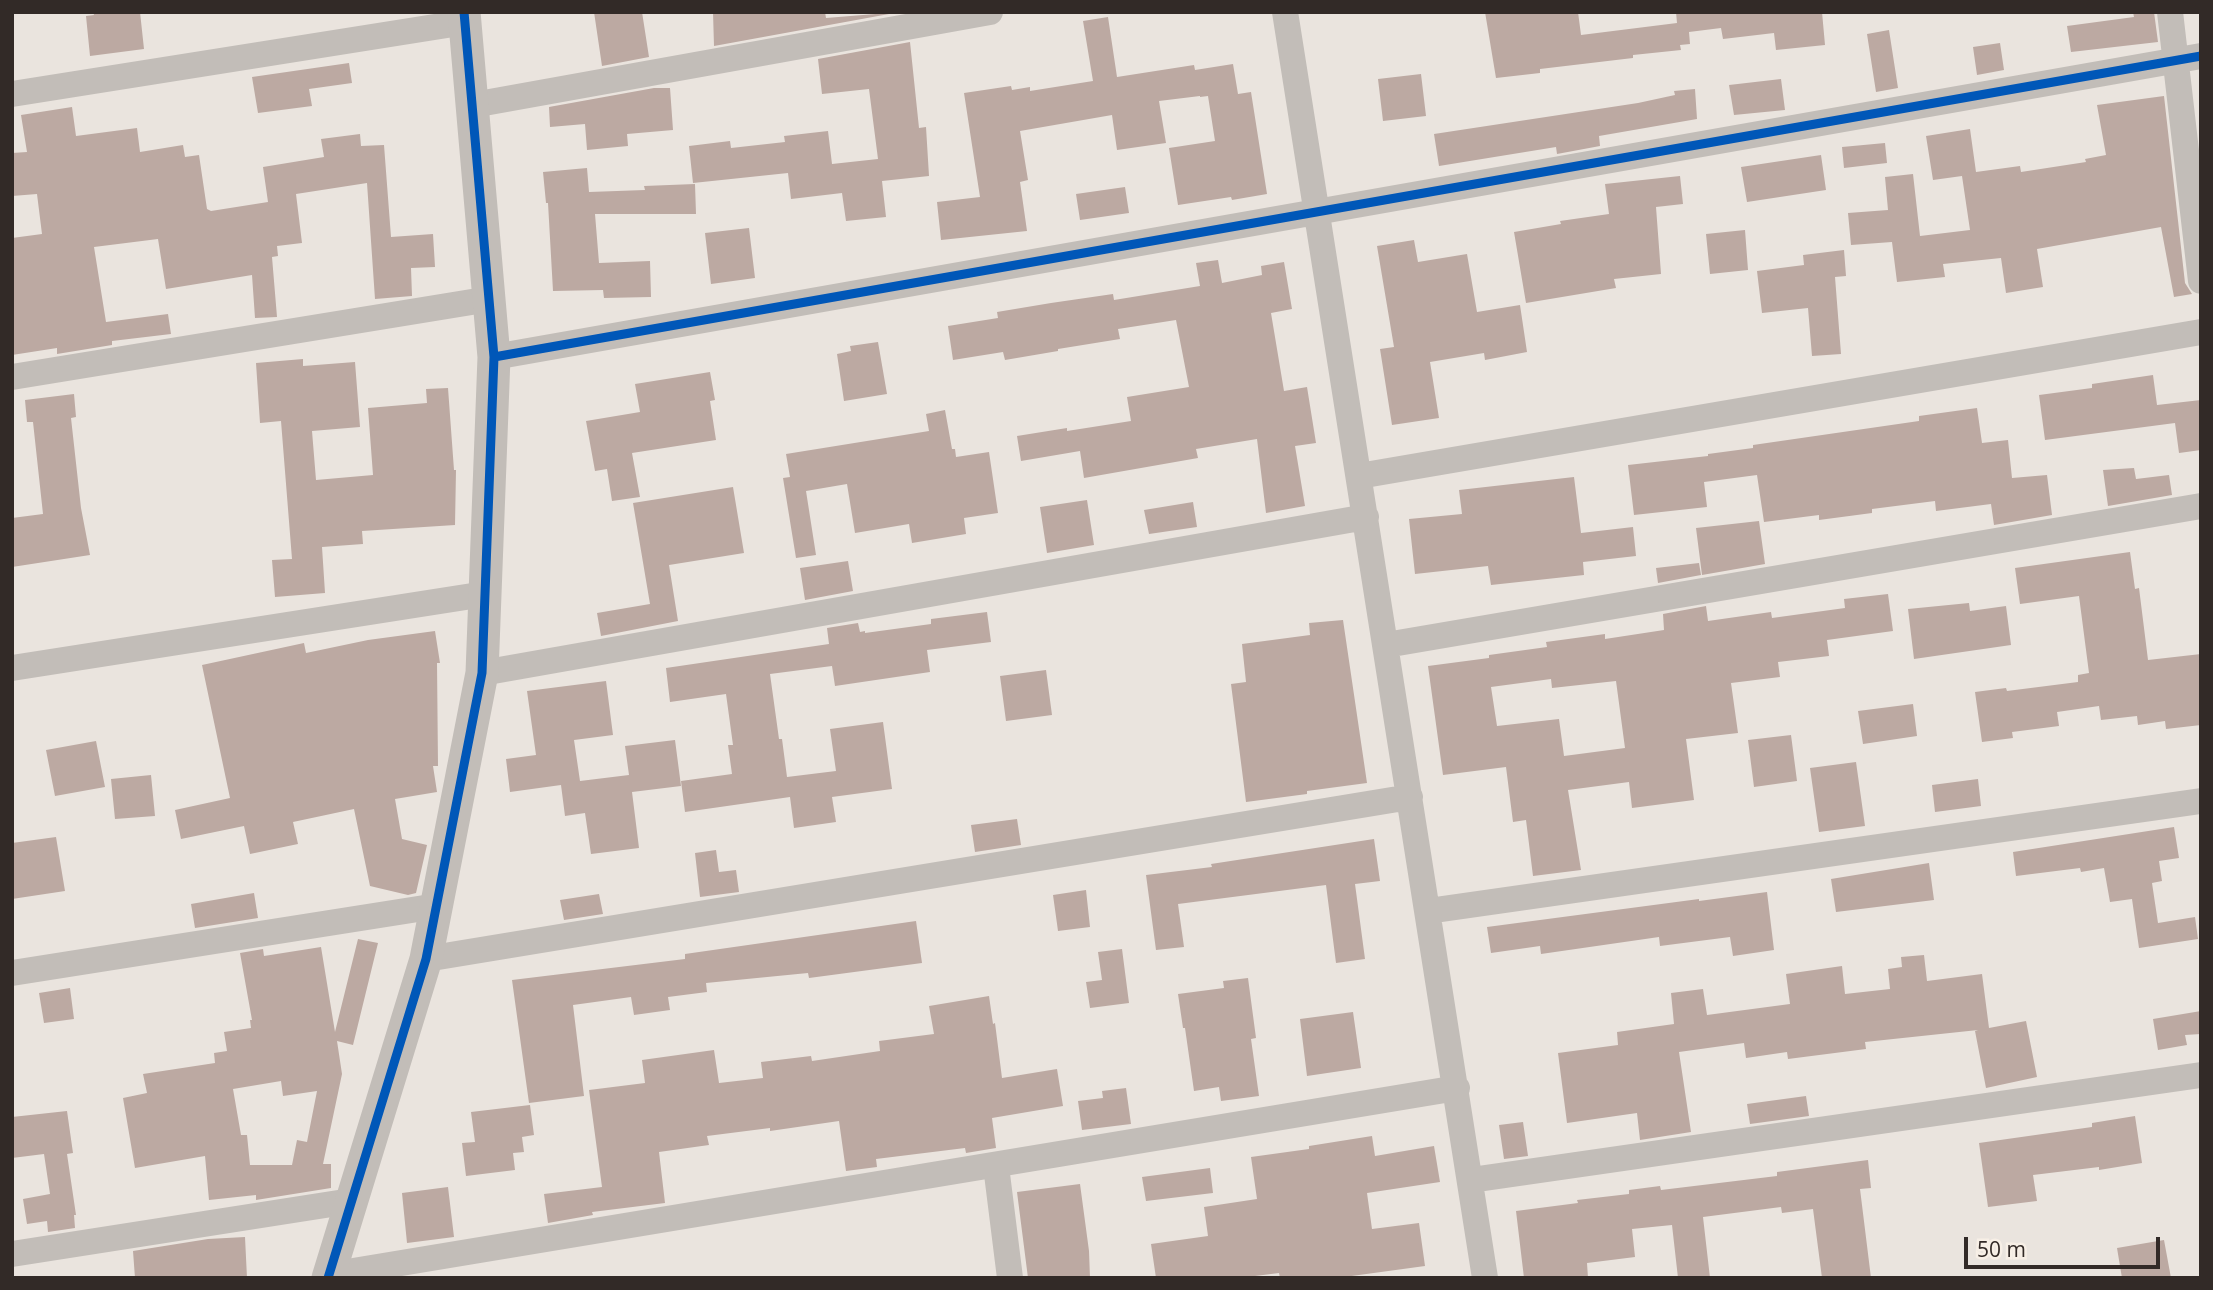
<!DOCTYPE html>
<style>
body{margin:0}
#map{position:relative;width:2213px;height:1290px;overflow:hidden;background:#eae4de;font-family:"Open Sans",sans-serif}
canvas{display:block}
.frame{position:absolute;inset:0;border:14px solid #322a27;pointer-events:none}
.scale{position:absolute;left:1964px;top:1237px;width:196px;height:32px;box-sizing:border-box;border:4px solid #322a27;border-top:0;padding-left:9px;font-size:21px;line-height:24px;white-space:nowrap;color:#322a27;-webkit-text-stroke:5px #f7efe6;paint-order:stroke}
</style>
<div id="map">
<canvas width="2213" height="1290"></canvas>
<div class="frame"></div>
<div class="scale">50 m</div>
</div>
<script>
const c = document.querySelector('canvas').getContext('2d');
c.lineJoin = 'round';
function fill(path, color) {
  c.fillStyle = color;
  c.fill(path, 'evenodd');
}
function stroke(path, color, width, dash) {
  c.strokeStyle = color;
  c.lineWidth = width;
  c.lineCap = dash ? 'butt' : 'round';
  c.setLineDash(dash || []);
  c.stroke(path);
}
fill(new Path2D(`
 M93,12H140L144,49L90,56L86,16L94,15Z
 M594,12H642L649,57L602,66Z
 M713,12H825L826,18L900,12L714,46Z
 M1485,12H1578L1581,35L1677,23L1676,12H1822L1825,45L1776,50L1774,33L1723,39L1721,28L1689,32L1690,44L1680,45L1681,50L1633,55V58L1540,69V73L1496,78Z
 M2133,12H2154L2158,42L2071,52L2067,26L2134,17Z
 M1108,17L1117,77L1194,65L1195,70L1233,64L1238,94L1251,92L1267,194L1232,200L1231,197L1178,205L1169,148L1215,141L1208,96L1200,97V96L1159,101L1166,143L1117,150L1112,115L1020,131L1028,180L1020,182L1027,231L941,240L937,202L980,197L964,93L1011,86L1012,90L1030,87V91L1093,81L1083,21Z
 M1889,30L1898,88L1876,92L1867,34Z
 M910,42L919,128L926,127L929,176L882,181L886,217L846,221L842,193L791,199L788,173L693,183L689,146L730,141L731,148L785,142L784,136L828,131L832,164L878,159L869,89L822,94L818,59Z
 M2000,43L2004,70L1977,75L1973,47Z
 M349,63L352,83L309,89L312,106L258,113L252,77Z
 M1421,74L1426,116L1383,121L1378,79Z
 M1781,79L1785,110L1734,115L1729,85Z
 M654,88H670L673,130L627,134L628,146L587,150L585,124L550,127L549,107Z
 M1695,89L1697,119L1599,136L1600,146L1557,154L1556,147L1439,166L1434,134L1638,103L1675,95L1674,91Z
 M2164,96L2185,283L2192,294L2174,297L2161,227L2037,249L2043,287L2006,293L2001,258L1943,264L1945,277L1897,282L1892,242L1851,245L1848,213L1888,210L1885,177L1913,174L1920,236L1970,230L1962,176L1933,180L1926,136L1970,129L1976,172L2020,166L2021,172L2086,162L2085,159L2106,155L2097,105Z
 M72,107L76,136L137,128L140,152L183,145L185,157L199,155L207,209L211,211L268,202L263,167L324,157L321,139L360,134L361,146L384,145L391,237L433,234L435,267L411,268L412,296L375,299L367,183L296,194L302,243L277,246L278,256L272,257L277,317L255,318L252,275L166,289L158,239L94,247L106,322L168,314L171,334L112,341V345L57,354V348L12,355V238L42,234L37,194L12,196V153L27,152L21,115Z
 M1885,143L1887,163L1844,168L1842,147Z
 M1821,155L1826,190L1747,202L1741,167Z
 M587,168L589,192L645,190L644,186L695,184L696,214H595L599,263L650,261L651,297L604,298L603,290L553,291L548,203H546L543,172Z
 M1680,176L1683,204L1656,207L1661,274L1614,279L1616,288L1526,303L1514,232L1561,224L1560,221L1609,214L1605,184Z
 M1125,187L1129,213L1080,220L1076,194Z
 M749,228L755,278L711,284L705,233Z
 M1745,230L1748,270L1710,274L1706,234Z
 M1414,240L1418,262L1467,254L1477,312L1520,305L1527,352L1485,360L1484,353L1430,362L1439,418L1392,425L1380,349L1394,347L1377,246Z
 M1844,250L1846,276L1835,277L1841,354L1812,356L1808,308L1762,313L1757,271L1804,265L1803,255Z
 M1218,260L1222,283L1262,275L1261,266L1284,262L1292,309L1271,313L1284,391L1307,387L1316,443L1295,446L1305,506L1266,513L1257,439L1196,449L1198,458L1084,478L1080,451L1021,461L1017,436L1067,428V431L1131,421L1127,397L1189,387L1176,320L1118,329L1120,339L1058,349V351L1005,360L1003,352L953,360L948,326L998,318L997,312L1051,303L1113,294L1114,300L1200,286L1196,263Z
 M878,342L887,394L844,401L837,354L851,351L850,346Z
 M303,359V366L355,362L360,427L312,431L316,480L373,475L368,408L427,403L426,389L448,388L454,470H456L455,525L362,531L363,544L322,547L325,593L275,597L272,560L292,559L281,421L260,423L256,363Z
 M710,372L715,400L710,401L716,440L632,453L640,497L612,501L607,469L595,471L586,421L640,412L635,384Z
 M2153,375L2157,405L2201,400V450L2179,453L2175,423L2045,440L2039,395L2092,388V384Z
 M74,394L76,417L71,418L81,508L90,555L12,567V518L43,514L33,422H27L25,400Z
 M1977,408L1982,443L2008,440L2012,478L2047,475L2052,515L1994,525L1991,504L1936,511L1935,501L1872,509V513L1819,520V515L1764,522L1757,475L1704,482L1707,507L1634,515L1628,465L1708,456V454L1753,448V445L1919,421V416Z
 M945,410L952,449H955L956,457L989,452L998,513L964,518L966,534L912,543L909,524L855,533L847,484L806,491L816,555L796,558L783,478L790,477L786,454L929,431L926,414Z
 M2134,468L2136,479L2169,475L2172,495L2108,506L2103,470Z
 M1574,477L1581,533L1633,527L1636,556L1583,562L1584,575L1491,585L1488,566L1415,574L1409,519L1462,514L1459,490Z
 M733,487L744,553L669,565L678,621L601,636L597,613L650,604L633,503Z
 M1087,500L1094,545L1047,553L1040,507Z
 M1193,502L1197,527L1149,534L1144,510Z
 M1759,521L1765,564L1702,575L1696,528Z
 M2130,552L2135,589L2139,588L2148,660L2201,654V725L2166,729L2165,721L2138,725L2137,716L2101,720L2099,706L2057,712L2059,726L2012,732L2013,738L1982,742L1975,692L2006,688L2007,691L2078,682V675L2089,673L2079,596L2020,604L2015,568Z
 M848,561L853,591L805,600L800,568Z
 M1699,563L1701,575L1658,583L1656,568Z
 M1888,594L1893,631L1827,640L1829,656L1778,662L1780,677L1731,683L1738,733L1686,739L1694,800L1632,808L1629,782L1568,790L1581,870L1533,876L1526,820L1513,822L1506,767L1443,775L1428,666L1489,658V655L1547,647L1546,642L1605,634V639L1664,630L1663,614L1706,606L1708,621L1771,612L1772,618L1845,608L1844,599ZM1551,679L1552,688L1616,681L1625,748L1564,756L1559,719L1497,726L1491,687Z
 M1969,603L1970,611L2006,606L2011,645L1914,659L1908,609Z
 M987,612L991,642L927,650L930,672L835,686L832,666L770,674L779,739H782L787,777L836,771L830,729L883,722L892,789L832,797L836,822L794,828L790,797L685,812L681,781L732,774L728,745H733L726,694L670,702L666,668L829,644L827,628L858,623L860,632L865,631V633L931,624V619Z
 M1343,620L1367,783L1307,791V794L1246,802L1231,684L1246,682L1242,644L1310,635L1309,623Z
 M435,631L440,663H437L438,766H433L437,792L395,799L402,839L427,845L416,893L408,895L370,886L354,809L293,822L298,844L250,854L244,826L181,839L175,810L230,798L202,665L304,643L306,653L368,640Z
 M1046,670L1052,715L1006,721L1000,676Z
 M606,681L613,735L574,740L580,781L629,775L625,746L675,740L681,786L632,792L639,848L591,854L585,813L565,816L561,785L510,792L506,759L536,755L527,691Z
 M1913,704L1917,736L1863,744L1858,711Z
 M1791,735L1797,781L1754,787L1748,740Z
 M96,741L105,787L55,796L46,750Z
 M1856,762L1865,826L1819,832L1810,768Z
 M151,775L155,816L115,819L111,779Z
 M1978,779L1981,806L1935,812L1932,785Z
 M1017,819L1021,845L975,852L971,825Z
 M2174,827L2179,858L2159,861L2162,881L2152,883L2158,923L2195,917L2198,939L2139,948L2132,899L2110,902L2104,868L2081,872L2080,868L2016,876L2013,852Z
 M56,837L65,891L12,899V843Z
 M1374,839L1380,881L1355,884L1365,959L1336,963L1326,885L1178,904L1184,947L1156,950L1146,875L1212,867L1211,864Z
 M716,850L719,872L736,870L739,892L700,897L695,853Z
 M1929,863L1934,900L1836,912L1831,879Z
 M1086,890L1090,927L1058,931L1053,895Z
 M1767,892L1774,950L1733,956L1730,937L1660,946L1659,937L1541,954L1540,946L1491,953L1487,927L1699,899V901Z
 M254,893L258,918L195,928L191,904Z
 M599,894L603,914L564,920L560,900Z
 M916,921L922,963L809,978L808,973L706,983L707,992L668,997L670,1010L634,1015L631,997L573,1005L584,1096L529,1103L512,980L685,959V954Z
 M358,939L378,943L353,1045L337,1041L342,1074L323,1164H331V1188L256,1200V1195L209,1200L205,1156L135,1168L123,1098L147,1093L143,1074L215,1063L214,1053L227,1051L224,1032L251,1028L250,1020H252L240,953L263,949L264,956L321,947L335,1032ZM281,1081L283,1096L317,1091L307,1142L297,1140L292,1165H250L247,1135H241L233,1089Z
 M1122,949L1129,1003L1090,1008L1086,982L1102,980L1098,952Z
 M1924,955L1927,981L1982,974L1989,1028L2026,1021L2037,1077L1986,1088L1975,1031L1978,1030L1865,1042L1866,1049L1788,1059L1787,1052L1746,1058L1744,1043L1679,1052L1691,1132L1640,1140L1637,1113L1567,1123L1558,1053L1618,1045L1617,1032L1674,1024L1671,993L1703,989L1707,1015L1790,1004L1786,974L1842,966L1845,994L1890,989L1888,969L1902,967L1901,957Z
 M1248,978L1256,1038L1251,1039L1259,1096L1221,1101L1219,1087L1194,1091L1185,1028H1183L1178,994L1224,988L1223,981Z
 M70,988L74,1019L44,1023L39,993Z
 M989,996L993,1024L995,1023L1002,1078L1057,1069L1063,1106L992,1118L996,1148L966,1153L965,1148L876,1159L877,1167L846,1171L839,1121L770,1131V1128L707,1136L709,1145L659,1152L665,1203L592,1212L593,1215L548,1223L544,1194L602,1187L589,1090L645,1083L642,1060L714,1050L719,1083L763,1078L761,1062L811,1056L812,1061L880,1051L879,1041L934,1034L929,1006Z
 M2201,1011V1034L2185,1035L2187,1045L2158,1050L2153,1019Z
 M1353,1012L1361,1068L1307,1076L1300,1019Z
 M1126,1088L1131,1124L1082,1130L1078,1101L1103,1098L1102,1091Z
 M1806,1096L1809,1116L1750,1124L1747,1104Z
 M530,1105L534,1135L522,1137L524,1152L513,1153L515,1170L466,1176L462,1143L475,1142L471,1112Z
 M67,1111L73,1153L67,1154L76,1215H74L75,1228L48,1232L47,1221L27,1224L23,1199L50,1194L44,1154L12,1158V1117Z
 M2135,1116L2142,1163L2099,1170V1167L2033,1175L2037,1201L1988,1207L1979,1143L2092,1127V1123Z
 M1523,1122L1528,1156L1504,1159L1499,1125Z
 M1372,1136L1375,1156L1434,1146L1440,1182L1367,1193L1372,1229L1419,1223L1425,1266L1337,1278H1280L1279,1273L1239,1278H1156L1151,1244L1208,1236L1204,1207L1257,1199L1251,1157L1309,1149V1146Z
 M1868,1160L1871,1188L1860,1189L1871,1278H1822L1813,1209L1782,1213L1781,1207L1703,1217L1710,1278H1678L1672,1225L1632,1229L1635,1257L1587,1263L1588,1278H1524L1516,1211L1578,1203L1577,1200L1629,1194V1190L1660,1186L1661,1190L1777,1176V1172Z
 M1210,1168L1213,1193L1146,1201L1142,1177Z
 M1080,1184L1089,1251L1090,1278H1028L1017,1192Z
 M448,1187L454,1237L407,1243L402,1193Z
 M245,1237L247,1278H135L133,1251L208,1239Z
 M2164,1240L2171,1278H2122L2117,1248Z`), '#bca9a2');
stroke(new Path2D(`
 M1285,12L1485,1278
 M2170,12L2201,281
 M12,94L466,22
 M473,105L990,12
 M494,357L2201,56
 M12,377L490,299
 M1359,476L2201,332
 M1386,645L2201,506
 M12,668L485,594
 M482,673L1366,517
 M1428,911L2201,801
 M426,959L1410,797
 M12,973L437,906
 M996,1166L1010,1278
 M1471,1180L2201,1075
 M12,1254L351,1201
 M329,1275L1457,1088`), '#c2bdb8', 26);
stroke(new Path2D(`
 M328,1278L426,959L482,673L494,357L464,12`), '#c2bdb8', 33);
stroke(new Path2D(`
 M494,357L2201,56
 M328,1278L426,959L482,673L494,357L464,12`), '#0057b8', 9);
</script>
